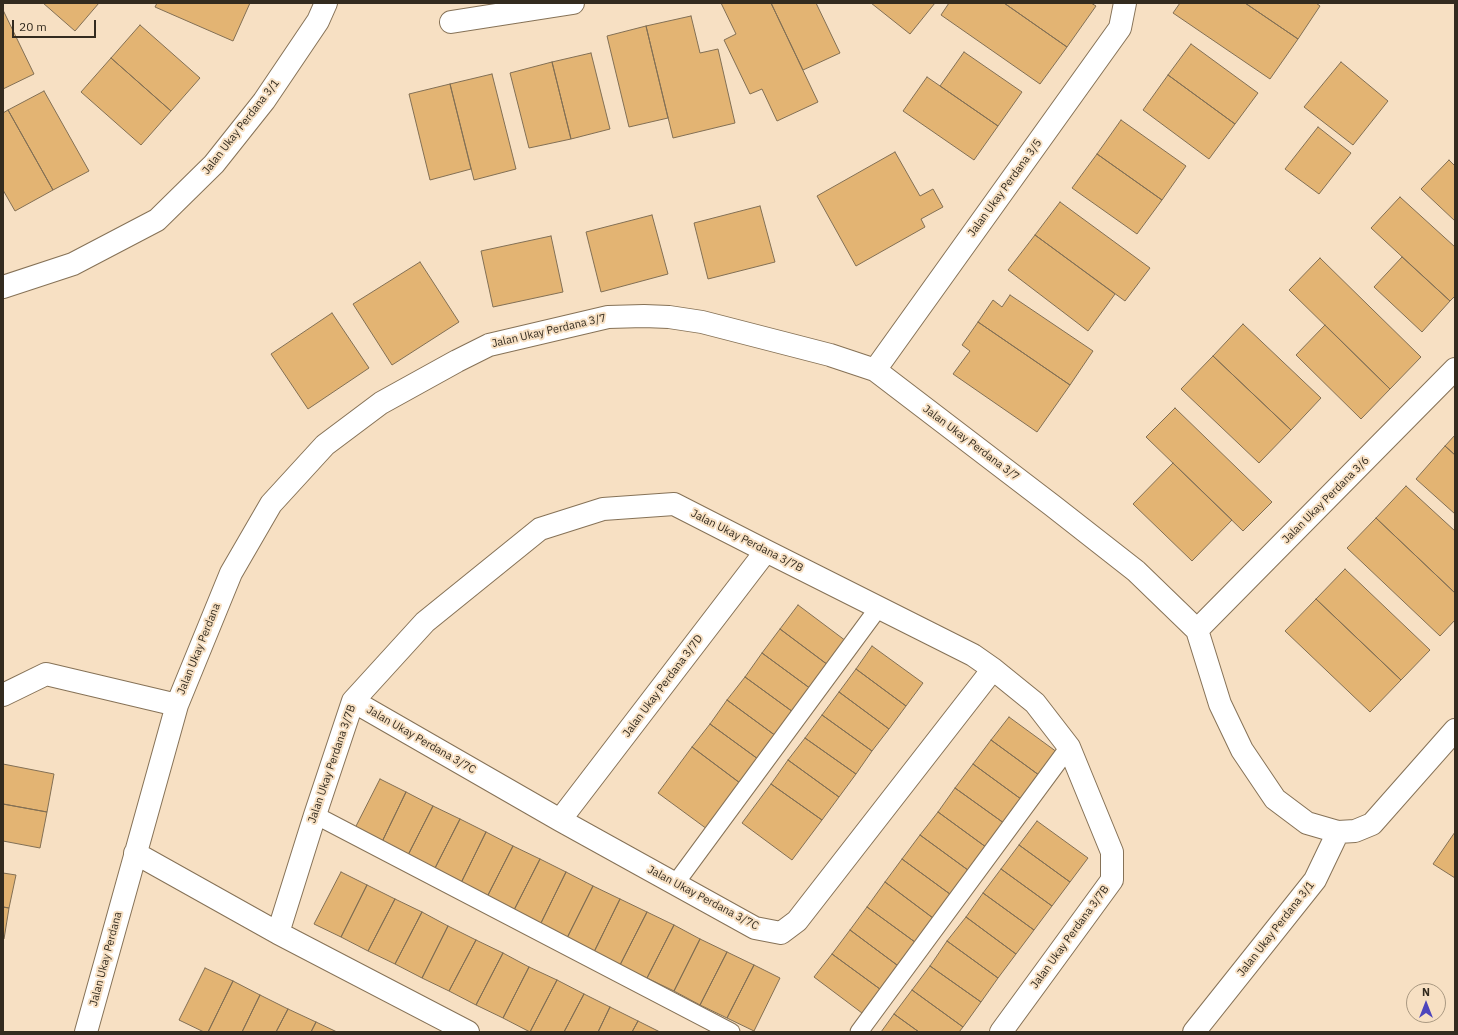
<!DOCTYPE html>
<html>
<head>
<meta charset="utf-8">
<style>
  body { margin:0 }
  #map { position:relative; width:1458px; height:1035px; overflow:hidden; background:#f7e0c3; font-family:"IBM Plex Sans",sans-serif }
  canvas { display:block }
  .frame { position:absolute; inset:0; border:4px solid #332b1f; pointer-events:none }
  .north { position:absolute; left:1406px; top:983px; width:40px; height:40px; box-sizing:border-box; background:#f7e0c3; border:1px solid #a99881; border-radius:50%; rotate:0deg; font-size:11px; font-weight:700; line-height:16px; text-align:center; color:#332b1f }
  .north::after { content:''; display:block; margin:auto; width:14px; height:18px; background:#4d45bc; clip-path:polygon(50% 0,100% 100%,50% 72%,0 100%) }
  .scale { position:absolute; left:12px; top:20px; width:84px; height:18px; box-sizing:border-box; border:2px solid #332b1f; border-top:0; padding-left:5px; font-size:12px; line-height:14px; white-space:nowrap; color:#332b1f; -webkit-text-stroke:3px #f7e0c3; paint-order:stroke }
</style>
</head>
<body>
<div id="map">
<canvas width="1458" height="1035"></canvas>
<div class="frame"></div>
<div class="north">N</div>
<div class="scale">20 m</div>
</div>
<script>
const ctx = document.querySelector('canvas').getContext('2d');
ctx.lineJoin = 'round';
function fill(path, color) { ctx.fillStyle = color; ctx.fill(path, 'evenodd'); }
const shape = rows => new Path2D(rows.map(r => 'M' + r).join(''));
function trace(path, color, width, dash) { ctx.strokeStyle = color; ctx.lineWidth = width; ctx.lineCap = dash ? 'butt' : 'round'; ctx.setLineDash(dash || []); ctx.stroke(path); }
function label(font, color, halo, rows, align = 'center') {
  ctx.font = font + ' "IBM Plex Sans",sans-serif'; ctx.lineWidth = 4; ctx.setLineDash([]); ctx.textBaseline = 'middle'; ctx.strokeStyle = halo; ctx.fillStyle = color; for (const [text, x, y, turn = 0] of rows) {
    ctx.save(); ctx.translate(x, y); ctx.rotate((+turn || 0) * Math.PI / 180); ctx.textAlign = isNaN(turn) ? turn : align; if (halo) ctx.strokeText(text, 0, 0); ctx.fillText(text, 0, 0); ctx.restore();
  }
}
const building = shape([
  [43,3,99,3,75,31,43,3],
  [157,3,250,3,233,41,155,7,157,3],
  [721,3,771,3,818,102,777,121,762,89,750,94,724,40,736,34,721,3],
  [771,3,816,3,840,53,803,70,771,3],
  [871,3,935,3,910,34,871,3],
  [949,3,1004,3,1067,47,1040,84,941,15,949,3],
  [1004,3,1091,3,1096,6,1067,47,1004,3],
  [1180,3,1245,3,1298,39,1270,79,1173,13,1180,3],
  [1245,3,1316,3,1320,6,1298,39,1245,3],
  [3,10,34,74,3,89,3,10],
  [691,16,700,53,718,49,735,123,673,138,646,26,691,16],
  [140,25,200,78,171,111,111,58,140,25],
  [646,26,668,118,629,127,607,36,646,26],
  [1191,44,1258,93,1235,124,1168,75,1191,44],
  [964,52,1022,92,998,126,940,86,964,52],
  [591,53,610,129,571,139,552,62,591,53],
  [111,58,171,111,141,145,81,92,111,58],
  [552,62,571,139,529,148,510,73,552,62],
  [1341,62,1388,101,1353,145,1304,107,1341,62],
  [492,74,516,169,474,180,450,84,492,74],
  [1168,75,1235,124,1209,159,1143,110,1168,75],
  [927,77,998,126,974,160,903,111,927,77],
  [450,84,471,169,430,180,409,94,450,84],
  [44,91,89,171,53,190,8,110,44,91],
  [8,110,53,190,15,211,3,190,3,113,8,110],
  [1121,120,1186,166,1162,200,1097,154,1121,120],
  [1318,127,1351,153,1319,194,1285,169,1318,127],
  [895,152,920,196,933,189,943,207,921,219,925,227,856,266,817,196,895,152],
  [1097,154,1162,200,1137,234,1072,188,1097,154],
  [1449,160,1455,166,1455,221,1421,189,1449,160],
  [1400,197,1455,247,1455,296,1450,301,1371,228,1400,197],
  [1060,202,1150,268,1125,301,1035,235,1060,202],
  [760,206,775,262,708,279,694,223,760,206],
  [652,215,668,274,601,292,586,232,652,215],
  [1035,235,1115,294,1088,331,1008,270,1035,235],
  [551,236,563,292,493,307,481,251,551,236],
  [1402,257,1450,301,1422,332,1374,287,1402,257],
  [1320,258,1421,357,1390,389,1289,290,1320,258],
  [420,262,459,322,392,365,353,304,420,262],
  [1010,295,1093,351,1070,385,978,322,993,300,1002,307,1010,295],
  [332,313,369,368,308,409,271,354,332,313],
  [978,322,1070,385,1037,432,953,374,970,351,962,345,978,322],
  [1243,324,1321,398,1291,430,1213,356,1243,324],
  [1325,325,1390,389,1361,419,1296,355,1325,325],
  [1213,356,1291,430,1259,463,1181,389,1213,356],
  [1175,408,1272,502,1243,531,1146,437,1175,408],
  [1455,435,1455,455,1445,446,1455,435],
  [1445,446,1455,455,1455,514,1416,479,1445,446],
  [1173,463,1232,520,1192,561,1133,504,1173,463],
  [1406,486,1455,531,1455,593,1376,518,1406,486],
  [1376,518,1455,593,1455,620,1440,636,1347,548,1376,518],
  [1345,569,1430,650,1401,680,1316,599,1345,569],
  [1316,599,1401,680,1370,712,1285,631,1316,599],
  [798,605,846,641,828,665,780,629,798,605],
  [780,629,828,665,811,689,762,653,780,629],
  [872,646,923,683,906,706,856,669,872,646],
  [762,653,811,689,793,712,745,677,762,653],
  [856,669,906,706,889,729,839,692,856,669],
  [745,677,793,712,776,736,727,700,745,677],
  [839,692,889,729,872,751,822,715,839,692],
  [727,700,776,736,758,759,710,724,727,700],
  [822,715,872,751,856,774,805,738,822,715],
  [1009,717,1061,755,1043,778,991,740,1009,717],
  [710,724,758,759,740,783,692,747,710,724],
  [805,738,856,774,839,797,788,760,805,738],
  [991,740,1043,778,1025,802,973,764,991,740],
  [692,747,740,783,707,829,658,793,692,747],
  [788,760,839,797,822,820,771,784,788,760],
  [3,764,54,774,47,812,3,804,3,764],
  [973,764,1025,802,1008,826,955,788,973,764],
  [380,779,406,792,380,846,353,832,380,779],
  [771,784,822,820,792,860,742,823,771,784],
  [955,788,1008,826,990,850,938,812,955,788],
  [406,792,433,806,406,859,380,846,406,792],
  [3,804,47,812,40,848,3,841,3,804],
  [433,806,460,819,433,872,406,859,433,806],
  [938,812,990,850,972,873,920,835,938,812],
  [460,819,486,832,460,885,433,872,460,819],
  [1037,821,1088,858,1070,882,1019,845,1037,821],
  [486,832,513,846,486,899,460,885,486,832],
  [1455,832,1455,878,1433,864,1455,832],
  [920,835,972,873,954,897,902,859,920,835],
  [1019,845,1070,882,1052,906,1001,869,1019,845],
  [513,846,540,859,513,912,486,899,513,846],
  [540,859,566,872,540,925,513,912,540,859],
  [902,859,954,897,937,921,885,882,902,859],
  [1001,869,1052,906,1034,930,983,893,1001,869],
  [341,872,367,885,341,937,314,924,341,872],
  [566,872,593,886,567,938,540,925,566,872],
  [3,873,16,875,9,908,3,907,3,873],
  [885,882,937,921,919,945,867,907,885,882],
  [367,885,395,899,368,951,341,937,367,885],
  [593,886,620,899,594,952,567,938,593,886],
  [983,893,1034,930,1016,954,966,917,983,893],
  [395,899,422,912,395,964,368,951,395,899],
  [620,899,647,912,620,965,594,952,620,899],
  [3,907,9,908,4,939,3,939,3,907],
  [867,907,919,945,901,968,850,930,867,907],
  [422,912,448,926,422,978,395,964,422,912],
  [647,912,674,925,647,978,620,965,647,912],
  [966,917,1016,954,998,978,947,941,966,917],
  [674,925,700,939,674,991,647,978,674,925],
  [448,926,476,940,449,991,422,978,448,926],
  [850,930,901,968,884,992,832,954,850,930],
  [700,939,727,952,700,1005,674,991,700,939],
  [476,940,503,953,476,1005,449,991,476,940],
  [947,941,998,978,981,1002,930,966,947,941],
  [727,952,754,965,727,1018,700,1005,727,952],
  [503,953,529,967,503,1018,476,1005,503,953],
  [832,954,884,992,866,1016,814,977,832,954],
  [754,965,780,978,754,1031,727,1018,754,965],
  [930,966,981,1002,963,1027,912,990,930,966],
  [529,967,557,980,530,1032,503,1018,529,967],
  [205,968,233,981,208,1032,204,1032,179,1020,205,968],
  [557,980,584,994,564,1032,530,1032,557,980],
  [233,981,260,995,242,1032,208,1032,233,981],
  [912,990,963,1027,959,1032,919,1032,894,1014,912,990],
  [584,994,610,1007,598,1032,564,1032,584,994],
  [260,995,288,1009,276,1032,242,1032,260,995],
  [610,1007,638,1021,632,1032,598,1032,610,1007],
  [288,1009,316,1022,311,1032,276,1032,288,1009],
  [894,1014,919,1032,881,1032,894,1014],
  [638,1021,660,1032,632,1032,638,1021],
  [316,1022,337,1032,311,1032,316,1022]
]);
const lane = shape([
  [315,815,731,1032],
  [675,884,879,607],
  [859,1032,1069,747]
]);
const street = shape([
  [451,22,573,3],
  [3,287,73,264,157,220,214,164,264,101,318,21,326,3],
  [875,370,1120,28,1125,3],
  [1197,630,1455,369],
  [3,695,46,674,177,705],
  [353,701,560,820,755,928,781,933,797,921,993,669],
  [560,820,766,551],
  [135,853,278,933,468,1032],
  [278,933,315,815,353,701,425,622,540,529,603,509,674,504,766,551,973,655,993,669,1035,703,1069,747,1112,852,1112,880,1001,1032],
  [86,1032,177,705,231,573,271,504,325,445,381,403,457,361,489,345,608,317,644,316,669,317,702,322,830,355,875,370,1053,506,1136,571,1197,630,1220,704,1242,750,1275,799,1307,823,1338,832,1355,831,1372,824,1455,730],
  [1194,1032,1315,880,1338,832]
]);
const streetNames = [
  ["Jalan Ukay Perdana 3/1",241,127,-52],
  ["Jalan Ukay Perdana 3/5",1005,188,-54],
  ["Jalan Ukay Perdana 3/7",549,331,-13],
  ["Jalan Ukay Perdana 3/7",971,443,37],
  ["Jalan Ukay Perdana 3/6",1326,500,-45],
  ["Jalan Ukay Perdana 3/7B",747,541,27],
  ["Jalan Ukay Perdana",199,649,-68],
  ["Jalan Ukay Perdana 3/7D",663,686,-53],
  ["Jalan Ukay Perdana 3/7C",421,740,30],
  ["Jalan Ukay Perdana 3/7B",332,764,-71],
  ["Jalan Ukay Perdana 3/7C",703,898,28],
  ["Jalan Ukay Perdana 3/1",1276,929,-52],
  ["Jalan Ukay Perdana 3/7B",1070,937,-54],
  ["Jalan Ukay Perdana",106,959,-75]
];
fill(building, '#e3b473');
trace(building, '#826f54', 1);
trace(lane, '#867257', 19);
trace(street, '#867257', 24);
trace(lane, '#fff', 17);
trace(street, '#fff', 22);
label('11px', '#332b1f', '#f7e0c3', streetNames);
</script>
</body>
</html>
